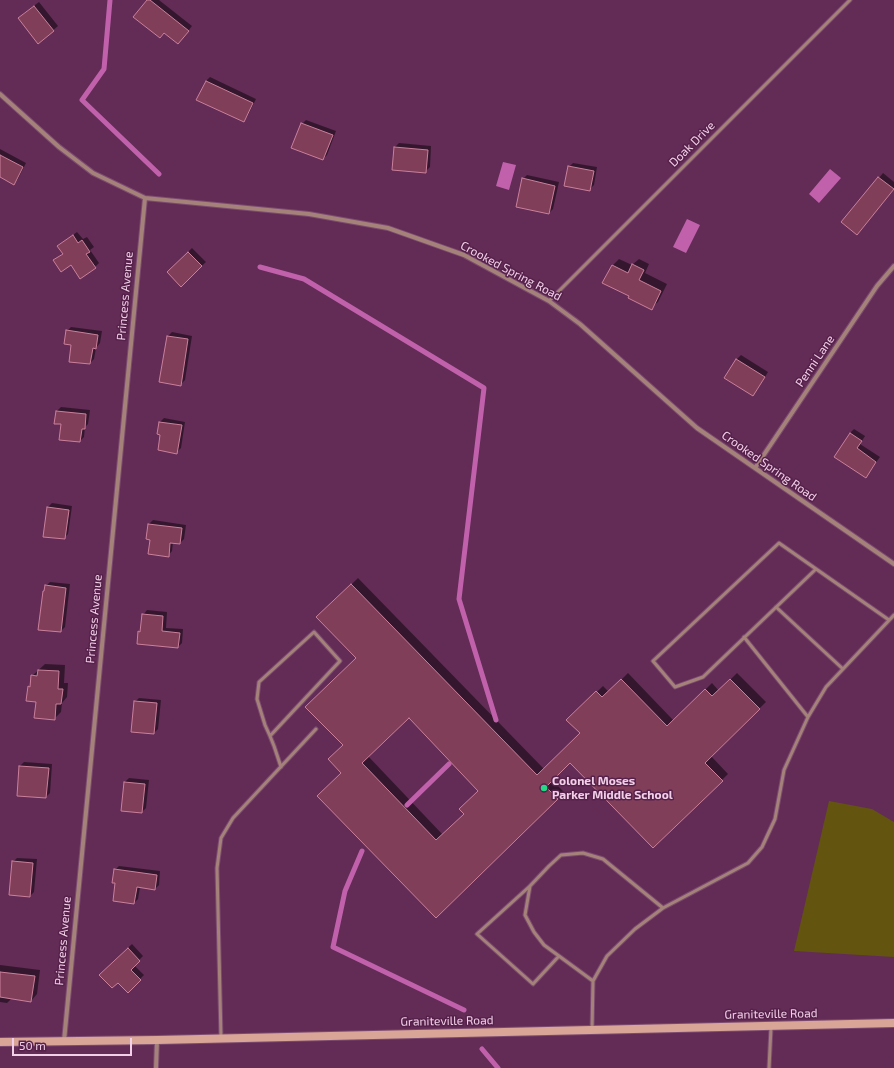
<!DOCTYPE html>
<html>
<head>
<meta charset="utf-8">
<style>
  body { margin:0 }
  #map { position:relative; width:894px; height:1068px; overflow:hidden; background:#622c56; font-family:"Exo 2",sans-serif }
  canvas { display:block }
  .scale { position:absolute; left:12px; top:1038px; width:120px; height:18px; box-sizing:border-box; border:2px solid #f2d0e8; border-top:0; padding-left:5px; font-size:12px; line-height:14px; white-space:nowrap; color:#f2d0e8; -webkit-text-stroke:3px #56214b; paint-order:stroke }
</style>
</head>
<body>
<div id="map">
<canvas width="894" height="1068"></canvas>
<div class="scale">50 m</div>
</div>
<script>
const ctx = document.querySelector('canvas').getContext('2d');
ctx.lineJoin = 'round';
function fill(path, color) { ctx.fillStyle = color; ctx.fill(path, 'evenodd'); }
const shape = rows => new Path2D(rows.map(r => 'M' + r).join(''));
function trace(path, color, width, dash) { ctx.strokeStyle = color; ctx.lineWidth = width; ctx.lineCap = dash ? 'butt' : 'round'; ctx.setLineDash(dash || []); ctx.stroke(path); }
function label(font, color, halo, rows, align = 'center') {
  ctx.font = font + ' "Exo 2",sans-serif'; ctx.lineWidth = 3; ctx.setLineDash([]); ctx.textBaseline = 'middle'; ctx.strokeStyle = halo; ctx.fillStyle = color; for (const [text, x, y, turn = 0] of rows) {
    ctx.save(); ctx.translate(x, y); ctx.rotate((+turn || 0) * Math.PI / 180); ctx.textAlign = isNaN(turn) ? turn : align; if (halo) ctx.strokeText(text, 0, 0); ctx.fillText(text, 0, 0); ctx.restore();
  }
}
const green = shape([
  [829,801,872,809,894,822,894,957,794,951]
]);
const water = shape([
  [503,162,516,165,509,190,496,186],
  [830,169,841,178,819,203,809,194],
  [687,219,700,225,686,253,673,247]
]);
const shadow = shape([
  [148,0,159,0,192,26,182,39],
  [39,2,58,26,38,43,23,14],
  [210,77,256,99,247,117,243,121,198,99,206,81],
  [306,120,336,131,327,155,323,159,302,124],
  [399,143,431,146,430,167,425,172,395,147],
  [0,149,26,163,18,179,14,184,0,176],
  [573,163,597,167,594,185,590,189,569,167],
  [883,173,894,182,894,189,861,229,843,222],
  [527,175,559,182,553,209,549,213,523,179],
  [77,232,83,239,87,237,94,247,90,250,99,263,95,267,55,261,63,253,58,246],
  [192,248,206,262,181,285,168,272],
  [619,259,632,265,639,259,649,264,645,273,667,284,658,302,651,308,630,296,604,282,613,265],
  [71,327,102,331,100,343,96,348,94,359,90,363,73,344,67,331],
  [172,332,192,336,185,380,180,385,167,337],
  [741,355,768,372,757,390,753,394,726,377,737,359],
  [61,407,90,410,88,424,85,427,84,437,80,441,62,424,57,411],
  [164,418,185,422,181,448,177,452,160,422],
  [854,429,865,436,860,444,880,457,866,476,850,433],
  [52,503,72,506,68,534,64,538,48,507],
  [153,520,186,525,184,539,180,543,173,542,172,551,168,556,151,539,149,524],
  [358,578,544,769,581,733,568,720,603,686,609,692,628,673,674,721,712,683,719,691,737,673,766,702,711,756,728,774,653,847,570,762,552,780,564,792,436,916,342,773,344,745,357,658,318,617],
  [409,717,479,791,465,814,443,835,368,756],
  [50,582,70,584,65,627,61,631,46,586],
  [147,610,167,612,166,628,183,629,182,643,178,647,139,632,142,629,143,615],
  [45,664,65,665,64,683,68,683,67,697,62,703,61,712,54,719,37,701,29,687,32,684,32,676],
  [139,698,161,700,158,729,154,733,135,702],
  [24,762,52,764,50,793,46,797,20,766],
  [129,778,149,780,146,808,142,812,122,810,125,782],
  [17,858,37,859,34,892,30,896,13,862],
  [119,866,160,871,159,885,155,889,140,887,138,899,134,903,117,883,115,870],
  [132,944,143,956,134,965,144,975,128,991,118,981,100,975],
  [0,965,40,970,37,994,31,1001,12,998,7,1003,0,1002]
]);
const stream = shape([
  [110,0,104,69,82,100,159,174],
  [260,267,304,279,484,388,459,599,496,720],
  [407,805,449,764],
  [362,851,345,891,333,947,464,1010],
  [482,1049,498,1068]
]);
const building = shape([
  [147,0,150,0,189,31,178,44,164,33,160,38,133,17,147,0],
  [34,6,54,31,38,44,18,18,34,6],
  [206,81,253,103,244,122,196,100,206,81],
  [301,123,333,135,323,160,291,148,301,123],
  [394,147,428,150,426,173,392,170,394,147],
  [0,155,23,167,14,185,0,177,0,155],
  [568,166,594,171,590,191,564,186,568,166],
  [878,177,894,189,857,235,841,222,878,177],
  [522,178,555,186,549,214,516,207,522,178],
  [73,235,78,243,82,240,90,252,86,254,96,268,80,279,71,265,61,272,53,260,63,254,57,246,73,235],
  [188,252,202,266,181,287,167,272,188,252],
  [632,264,644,270,639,280,661,291,652,310,628,298,629,296,602,283,612,265,628,273,632,264],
  [66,330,98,335,96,349,93,348,90,364,69,362,71,345,64,344,66,330],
  [167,336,188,339,181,386,159,382,167,336],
  [736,359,765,377,753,396,724,378,736,359],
  [56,411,86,414,85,429,82,429,80,442,59,440,61,424,54,424,56,411],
  [159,422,182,425,177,454,158,450,160,435,157,434,159,422],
  [850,433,862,441,857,448,876,462,866,478,834,457,850,433],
  [47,507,69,510,65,539,43,537,47,507],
  [148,524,182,528,180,544,170,543,169,557,148,554,150,540,146,539,148,524],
  [351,584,537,775,580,733,566,720,596,691,602,697,621,679,667,726,705,689,712,696,730,679,760,709,705,763,723,781,653,848,570,763,546,787,558,799,436,918,317,796,341,773,328,759,343,745,305,707,356,658,316,617,351,584],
  [409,718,478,791,459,809,464,814,436,840,362,763,409,718],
  [45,585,66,588,61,632,38,630,43,591,44,591,45,585],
  [142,614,163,616,162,631,180,633,178,648,137,644,138,631,140,632,142,614],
  [38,670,59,671,58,689,63,689,61,704,56,704,55,720,34,718,36,702,26,701,28,686,30,687,31,675,37,676,38,670],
  [134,701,157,703,154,734,131,732,134,701],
  [19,766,49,768,46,798,17,796,19,766],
  [124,782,145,784,142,813,121,811,124,782],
  [12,861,33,863,30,897,9,895,12,861],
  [114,869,157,875,155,890,137,887,134,904,113,901,115,883,112,883,114,869],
  [128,948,140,961,131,970,141,980,128,993,118,983,112,988,99,975,128,948],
  [0,972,35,976,31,1002,0,997,0,972]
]);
const lane = shape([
  [549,301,850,0],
  [816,569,703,677,675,687,653,661,779,543,889,620],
  [776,607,843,669],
  [744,637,808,717],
  [270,736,340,661,314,632,259,682,257,699,265,725,270,736,274,746,281,767],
  [530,886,477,934,533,984,559,956],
  [593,981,544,945,534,932,525,915,530,886,549,866,561,855,583,853,603,859,663,908],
  [592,1030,593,981,607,956,635,929,663,908,748,863,762,847,775,819,784,770,808,717,826,687,894,615],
  [221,1038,217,868,221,838,233,818,316,729],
  [769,1068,771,1028]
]);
const street = shape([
  [0,94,59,147,93,173,145,198,309,214,388,228,464,255,549,301,580,324,697,428,894,564],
  [755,468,877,286,894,266],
  [64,1041,145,198],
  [156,1068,157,1040]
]);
const secondary = shape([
  [0,1042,157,1040,894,1023]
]);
const markers = [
  [544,788,4,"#25d886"]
];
const streetNames = [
  ["Doak Drive",692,144,-45],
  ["Crooked Spring Road",511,271,28],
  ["Princess Avenue",125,296,-85],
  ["Penni Lane",815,361,-56],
  ["Crooked Spring Road",769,466,35],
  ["Princess Avenue",94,619,-85],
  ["Princess Avenue",63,941,-85],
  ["Graniteville Road",771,1014,-1],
  ["Graniteville Road",447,1021,-1]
];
const poiNames = [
  ["Colonel Moses",552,781],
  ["Parker Middle School",552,795]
];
fill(green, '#635410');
fill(water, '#c161ac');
fill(shadow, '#0007');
trace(stream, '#c161ac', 5);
fill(building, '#813e59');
trace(building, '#ca809b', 1);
trace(lane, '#7c4a70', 5);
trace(street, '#7c4a70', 6);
trace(secondary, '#7c4a70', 10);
trace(lane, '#a48279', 3);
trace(street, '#a48279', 4);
trace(secondary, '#d9a596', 8);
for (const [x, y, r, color] of markers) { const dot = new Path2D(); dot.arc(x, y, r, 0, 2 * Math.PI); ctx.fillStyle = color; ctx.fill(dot); trace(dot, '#56214b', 1.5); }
label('12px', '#f2d0e8', '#56214b', streetNames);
label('bold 12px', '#f2d0e8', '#56214b', poiNames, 'left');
</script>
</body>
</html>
